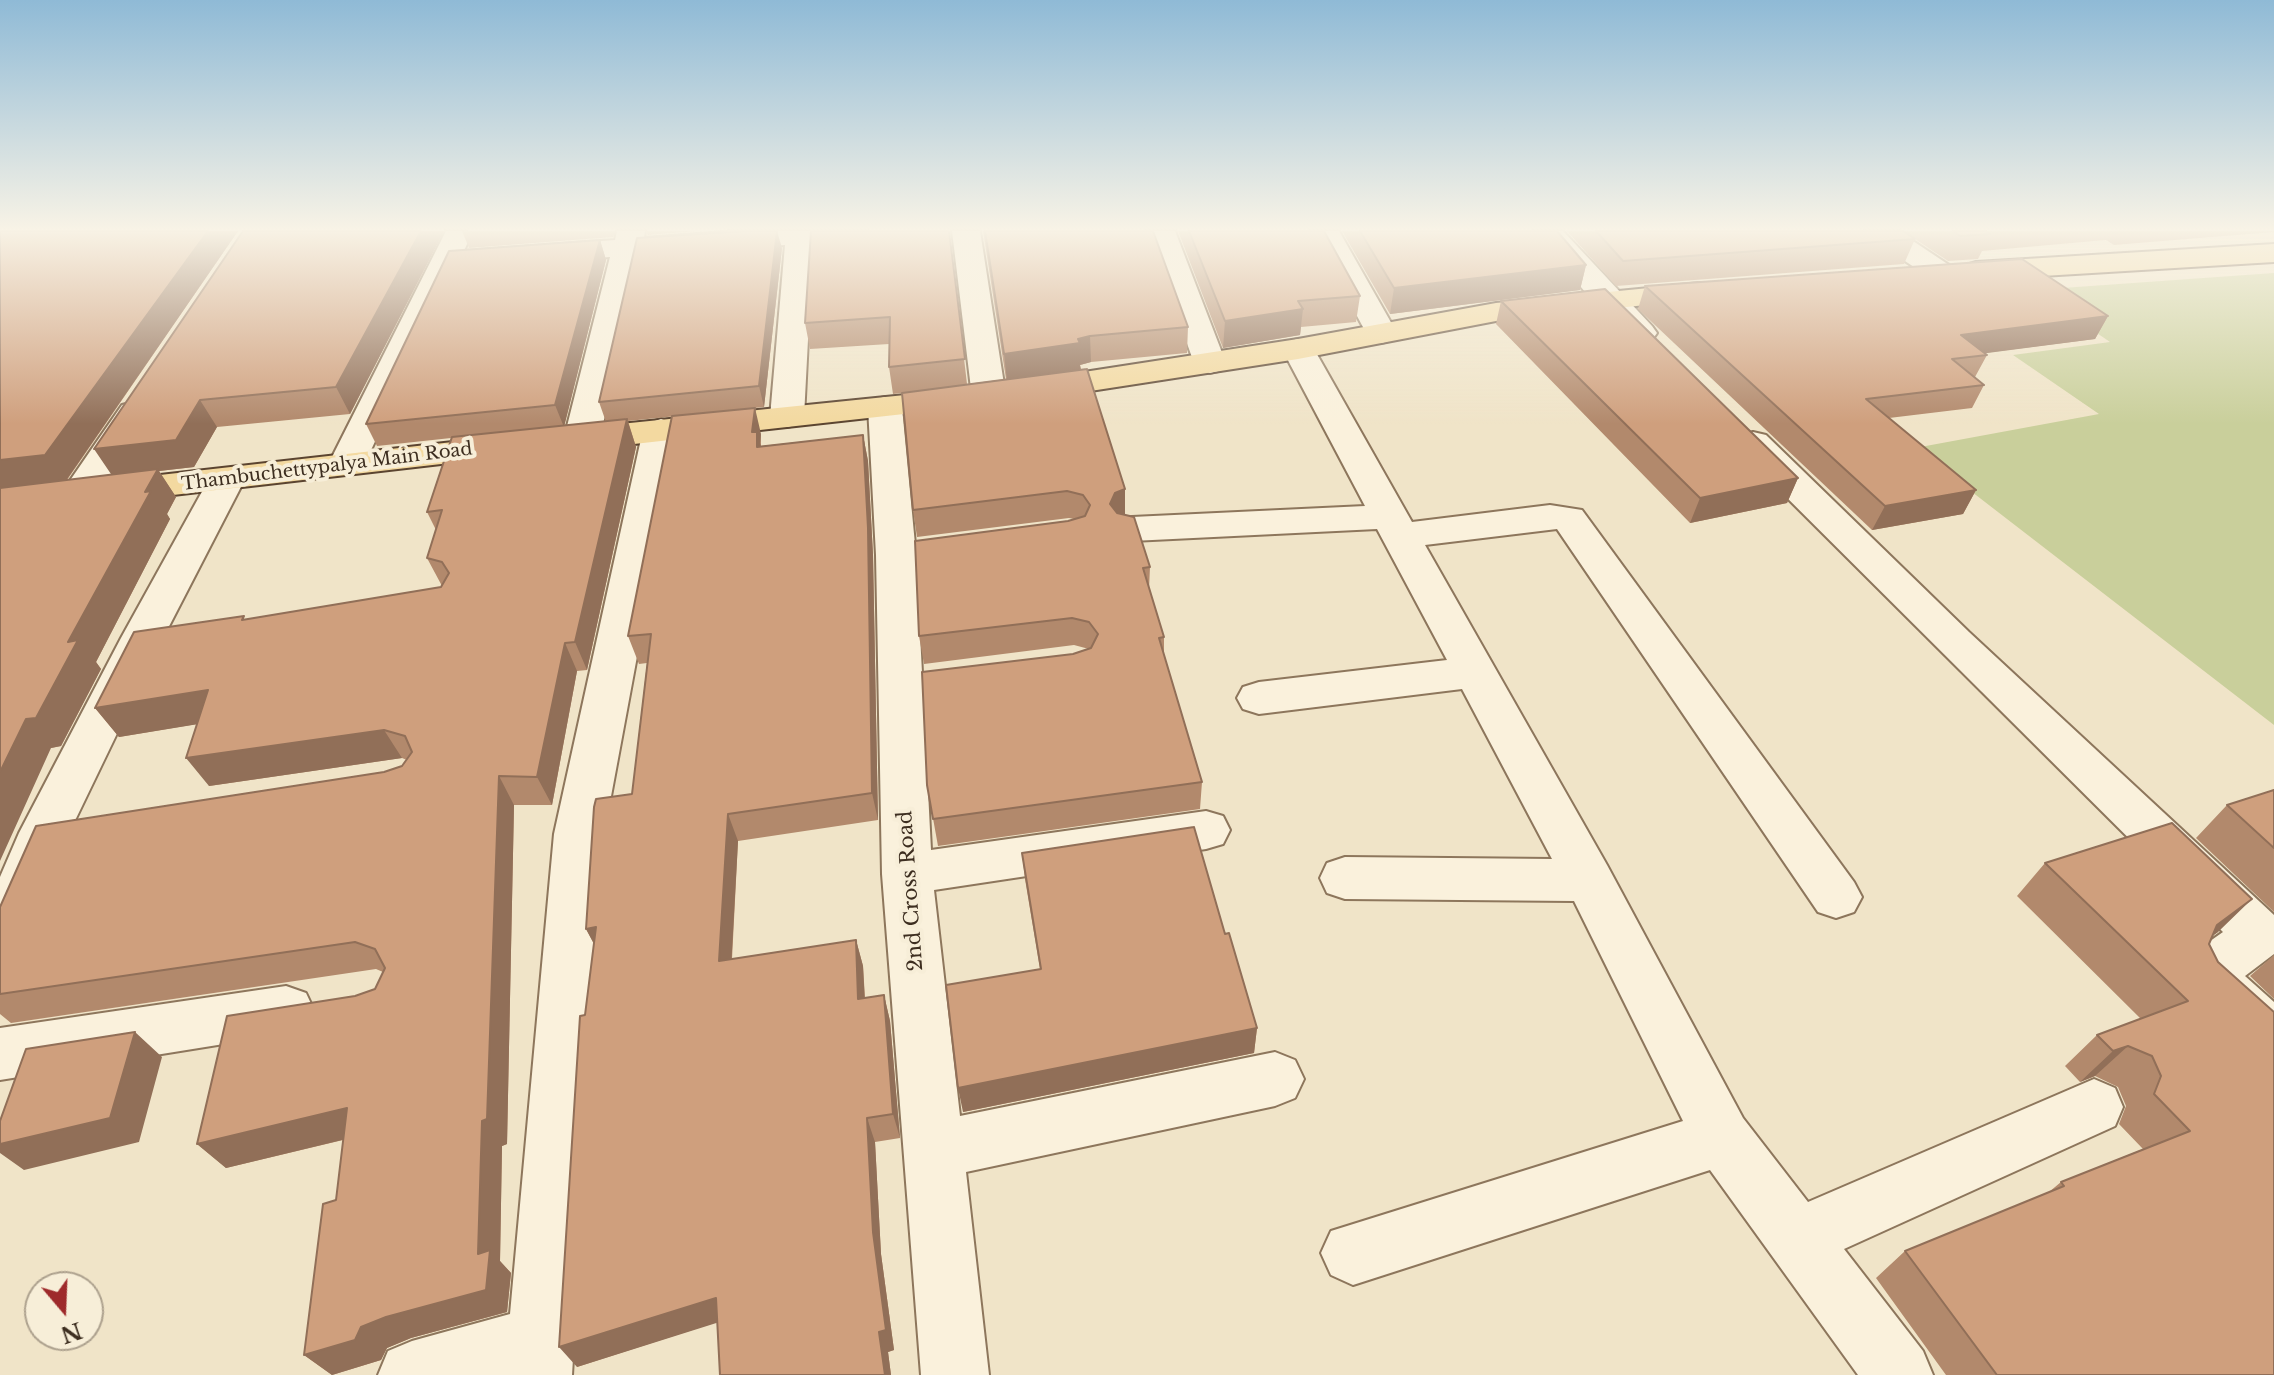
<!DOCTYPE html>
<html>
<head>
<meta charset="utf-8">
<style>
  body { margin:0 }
  #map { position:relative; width:2274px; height:1375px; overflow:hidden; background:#f0e4c8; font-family:"Libre Baskerville",serif }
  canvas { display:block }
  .north { position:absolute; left:24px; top:1271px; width:80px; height:80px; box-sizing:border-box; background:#f7eed8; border:2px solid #ada18e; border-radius:50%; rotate:161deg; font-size:22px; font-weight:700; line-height:32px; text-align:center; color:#3d2e20 }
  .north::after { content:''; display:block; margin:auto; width:28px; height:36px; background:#9e2a2b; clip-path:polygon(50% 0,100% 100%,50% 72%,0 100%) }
</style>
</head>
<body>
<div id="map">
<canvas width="2274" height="1375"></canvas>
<div class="north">N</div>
</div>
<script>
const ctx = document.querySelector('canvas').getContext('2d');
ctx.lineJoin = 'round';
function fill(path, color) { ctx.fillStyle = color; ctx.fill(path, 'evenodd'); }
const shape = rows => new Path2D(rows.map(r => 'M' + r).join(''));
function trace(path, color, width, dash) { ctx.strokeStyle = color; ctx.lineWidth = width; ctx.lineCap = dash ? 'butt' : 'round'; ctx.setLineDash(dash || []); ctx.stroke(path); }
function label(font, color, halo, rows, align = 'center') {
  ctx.font = font + ' "Libre Baskerville",serif'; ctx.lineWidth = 8; ctx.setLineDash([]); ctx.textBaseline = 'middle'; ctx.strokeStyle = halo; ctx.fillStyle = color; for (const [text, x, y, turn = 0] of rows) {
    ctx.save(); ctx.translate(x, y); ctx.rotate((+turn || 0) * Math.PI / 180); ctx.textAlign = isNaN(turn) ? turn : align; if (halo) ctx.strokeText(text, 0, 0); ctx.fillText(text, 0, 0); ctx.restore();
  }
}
const green = shape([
  [2274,273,2274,725,1915,448,2099,414,2013,355,2110,342,2034,290]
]);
const minor = shape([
  [446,231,466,231,470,237,464,251,615,240,617,231,645,231,644,238,737,231,867,231,863,237,853,239,813,242,804,417,799,424,787,427,775,424,770,417,785,245,640,255,600,438,594,445,582,449,570,445,564,438,610,257,455,269,365,463,360,471,347,474,334,471,329,463,446,231],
  [952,231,980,231,1006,397,1001,404,989,407,977,404,972,397,952,231],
  [1147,231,1175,231,1226,363,1222,370,1210,373,1198,370,1194,363,1147,231],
  [1311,231,1339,231,1397,333,1392,340,1381,343,1370,340,1311,231],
  [1534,231,1563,231,1652,326,1657,333,1652,340,1641,343,1630,340,1596,305,1534,231],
  [1865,231,1898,231,1952,267,1957,273,1952,279,1942,282,1932,279,1869,237,1865,231],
  [1298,339,1309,342,1314,349,1412,522,1550,505,1582,510,1854,882,1862,897,1854,912,1836,918,1818,912,1557,529,1425,545,1607,865,1743,1118,1808,1202,2094,1079,2115,1088,2123,1107,2115,1126,1844,1249,1923,1351,1933,1375,1858,1375,1710,1170,1353,1285,1331,1275,1321,1253,1331,1231,1683,1121,1574,901,1345,899,1327,893,1320,878,1327,863,1345,857,1552,859,1462,689,1259,714,1243,709,1237,698,1243,687,1259,682,1447,660,1377,529,1132,541,1118,537,1113,529,1118,521,1132,517,1365,506,1282,349,1287,342,1298,339],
  [885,397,897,400,902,407,916,555,931,850,1206,811,1223,816,1230,830,1223,844,1206,849,934,890,960,1116,1275,1052,1295,1060,1304,1079,1295,1098,1275,1106,966,1172,989,1375,921,1375,882,874,876,555,868,407,873,400,885,397],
  [134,402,146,405,151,412,98,495,92,503,79,506,66,503,60,495,122,405,134,402],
  [661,419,673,423,679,430,604,834,572,1375,378,1375,388,1351,412,1341,510,1314,554,834,643,430,649,423,661,419],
  [1753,432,1766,435,1969,632,2274,915,2274,954,2245,976,2274,1002,2274,1062,2254,1055,2186,992,2178,975,2186,958,2223,932,1740,451,1735,443,1740,435,1753,432],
  [227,468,240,471,245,479,163,638,69,833,19,953,0,959,0,877,19,833,121,638,209,479,214,471,227,468],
  [286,986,306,993,314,1010,306,1027,286,1034,0,1080,0,1028,286,986]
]);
const major = shape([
  [2274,244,2274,262,1976,280,1966,277,1961,271,1966,265,1976,262,2274,244],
  [1700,283,1711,286,1715,292,1711,298,1496,321,1298,359,1032,400,1020,397,1015,390,1020,383,1032,380,1298,339,1496,303,1700,283],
  [964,389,976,392,981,399,976,406,571,451,558,448,553,440,558,432,571,429,964,389],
  [506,436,519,439,524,447,519,455,0,515,0,493,506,436]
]);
const wall = shape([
  [0,231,238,231,67,480,112,475,243,231,444,231,350,414,217,427,194,467,159,471,176,497,167,514,170,519,96,662,101,669,61,746,51,748],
  [462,231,616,231,613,237,469,248],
  [646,231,697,231,648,235],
  [949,231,967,384,1006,379,983,231,1153,231,1188,327,1187,353,1091,362,1080,365,1081,370,1125,489,1125,515,1150,567,1149,589,1164,637,1164,656,1202,782,1200,809,938,846,927,785,1073,654,1089,649,1074,645,924,664,919,636,1068,521,1074,519,1069,518,917,537,913,510,902,393,893,394,889,367,889,344,810,349,805,323],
  [1178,231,1324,231,1360,296,1356,322,1301,327,1300,335,1223,348],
  [1342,231,1557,231,1586,265,1580,290,1390,314],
  [1567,231,2274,231,2274,232,2114,245,2106,240,1982,251,1978,259,1948,261,1915,239,1904,264,1616,286],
  [600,240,606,260,564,426,606,422,599,402,782,248,764,407,628,421,636,447,587,670,577,671,552,805,514,805,507,1144,502,1146,500,1261,511,1273,507,1312,411,1338,387,1348,381,1360,332,1375,304,1355,336,1200,343,1140,226,1168,197,1144,355,996,375,989,383,972,376,969,11,1023,0,1014,0,907,384,772,402,766,407,760,402,758,209,786,197,724,119,737,95,708,246,620,441,587,442,586,427,558,436,530,427,512,451,438,377,446,366,424],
  [1645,286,2108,316,2095,339,1984,353,1987,355,1975,377,1984,385,1972,408,1889,418,1976,490,1963,514,1872,530,1638,309],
  [1501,301,1798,478,1787,503,1690,523,1496,324],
  [761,434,761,446,863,435,868,461,873,555,878,820,738,841,732,959,856,940,863,966,865,998,884,995,890,1021,900,1138,875,1142,881,1254,894,1350,888,1352,891,1375,720,1375,717,1322,577,1367,585,1015,594,944,586,929,632,794,647,663,639,664,628,636],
  [2274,790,2274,912,2196,838,2227,805],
  [1022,853,1225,934,1257,1028,1254,1053,963,1112,1040,969,1025,879],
  [2045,863,2218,932,2212,936,2209,944,2218,962,2274,1375,1946,1375,1876,1278,1905,1251,2049,1192,2061,1182,2143,1149,2119,1124,2126,1106,2118,1087,2095,1076,2080,1082,2065,1066,2097,1035,2141,1019,2017,896],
  [2274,955,2274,999,2250,976]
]);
const shadedWall = shape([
  [208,231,238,231,65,482,0,490,0,460],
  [421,231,444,231,350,414,336,387],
  [777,231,782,248,764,407,759,386],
  [600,240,606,260,564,427,555,405],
  [1586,265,1580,290,1390,314,1394,288],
  [1303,309,1300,335,1223,348,1225,321],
  [2108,316,2095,339,1949,358,1961,335],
  [1090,336,1091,362,1080,365,1081,370,1007,381,1004,354],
  [200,400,217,427,194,467,159,471,176,497,167,514,170,519,96,662,101,669,61,746,51,748,0,861,0,772,26,719,68,642,113,477,94,449],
  [755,408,761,434,760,443,764,458,763,473,752,432],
  [627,419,636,447,587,670,575,642],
  [863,435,868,461,873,555,878,820,872,793],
  [1798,478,1787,503,1690,523,1700,498],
  [1125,489,1125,516,1110,531,1110,504,1115,493],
  [1976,490,1963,514,1872,530,1885,506],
  [565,643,577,671,552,805,537,777],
  [208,690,229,719,119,737,95,708],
  [384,730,402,758,209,786,186,758],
  [499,776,514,805,507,1144,502,1146,500,1261,511,1273,507,1312,411,1338,387,1348,381,1360,332,1375,304,1355,361,1327,478,1254,482,1121],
  [728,814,738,841,730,987,719,961],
  [2252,899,2218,932,2183,957,2217,925],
  [596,927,600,955,586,929],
  [856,940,863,966,866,1025,858,999],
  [884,995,890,1021,900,1138,893,1114],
  [1257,1028,1254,1053,963,1112,958,1088],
  [135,1032,162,1057,139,1142,24,1170,0,1153,0,1144],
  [2128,1046,2095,1076,2080,1082,2113,1051],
  [347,1108,371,1133,226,1168,197,1144],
  [867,1118,875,1142,881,1254,894,1350,888,1352,891,1375,885,1375,879,1332],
  [716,1298,729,1319,577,1367,559,1347]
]);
const building = shape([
  [0,231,208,231,45,455,0,460,0,231],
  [243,231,421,231,336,387,200,400,176,440,94,449,243,231],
  [746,231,777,231,759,386,599,402,637,238,746,231],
  [811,231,949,231,965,359,889,367,890,317,805,323,811,231],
  [985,231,1153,231,1188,327,1090,336,1078,339,1080,343,1004,354,985,231],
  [1189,231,1324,231,1360,296,1298,301,1303,309,1225,321,1189,231],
  [1360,231,1557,231,1586,265,1394,288,1360,231],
  [1596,231,1903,231,1915,239,1623,261,1596,231],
  [1953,231,1986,231,1990,234,1960,236,1953,231],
  [600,240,555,405,366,424,449,251,600,240],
  [2022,259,2108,316,1961,335,1987,355,1952,359,1984,385,1866,399,1976,490,1885,506,1645,286,2022,259],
  [1605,289,1798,478,1700,498,1501,301,1605,289],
  [1087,369,1125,489,1115,493,1110,504,1117,513,1134,517,1150,567,1143,568,1164,637,1159,638,1202,782,933,819,927,785,922,672,1073,654,1091,648,1098,634,1089,622,1072,618,919,636,915,541,1068,521,1085,516,1090,505,1083,495,1067,491,913,510,902,393,1087,369],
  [755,408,752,432,757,432,757,447,863,435,868,528,872,793,728,814,719,961,856,940,858,999,884,995,893,1114,867,1118,873,1232,886,1330,879,1332,885,1375,720,1375,716,1298,559,1347,580,1016,585,1015,596,927,586,929,594,807,596,799,632,794,651,634,628,636,672,416,755,408],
  [627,419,575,642,565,643,537,777,499,776,487,1119,482,1121,478,1254,490,1250,486,1290,386,1317,361,1327,355,1340,304,1355,323,1204,336,1200,347,1108,197,1144,227,1016,355,996,375,989,385,968,375,949,355,942,0,994,0,907,36,826,384,772,402,766,412,752,405,736,384,730,186,758,208,690,95,708,134,632,244,616,242,620,441,587,449,573,442,562,427,558,442,510,427,512,452,437,627,419],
  [158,469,145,492,151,491,68,642,78,640,36,718,26,719,0,772,0,488,158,469],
  [2274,790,2274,848,2227,805,2274,790],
  [2172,823,2252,899,2217,925,2209,944,2218,962,2274,1012,2274,1375,1997,1375,1905,1251,2064,1186,2061,1182,2190,1131,2154,1094,2161,1076,2152,1056,2128,1046,2113,1051,2097,1035,2188,1001,2045,863,2172,823],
  [1194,827,1225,934,1229,933,1257,1028,958,1088,946,985,1041,969,1022,853,1194,827],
  [135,1032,110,1118,0,1144,0,1121,26,1049,135,1032]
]);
const farStreetnames = [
  ["Thambuchettypalya Main Road",327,467,-7]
];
const streetNames = [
  ["2nd Cross Road",911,891,-94]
];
fill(green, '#c9cf9b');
trace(minor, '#8d765c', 4);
trace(major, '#5b4430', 4);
fill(minor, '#faf1dc');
fill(major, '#f3d9a0');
fill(wall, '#b2896c');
fill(shadedWall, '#916f58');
fill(building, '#cf9f7d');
trace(building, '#916f58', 2);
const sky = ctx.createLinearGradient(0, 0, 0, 424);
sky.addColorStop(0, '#8fbad6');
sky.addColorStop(0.54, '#f8f3e6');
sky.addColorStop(1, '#f8f3e600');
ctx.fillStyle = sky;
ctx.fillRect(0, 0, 2274, 424);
label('18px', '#3d2e20', '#f7eed8', farStreetnames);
label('20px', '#3d2e20', '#f7eed8', streetNames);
</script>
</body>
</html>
